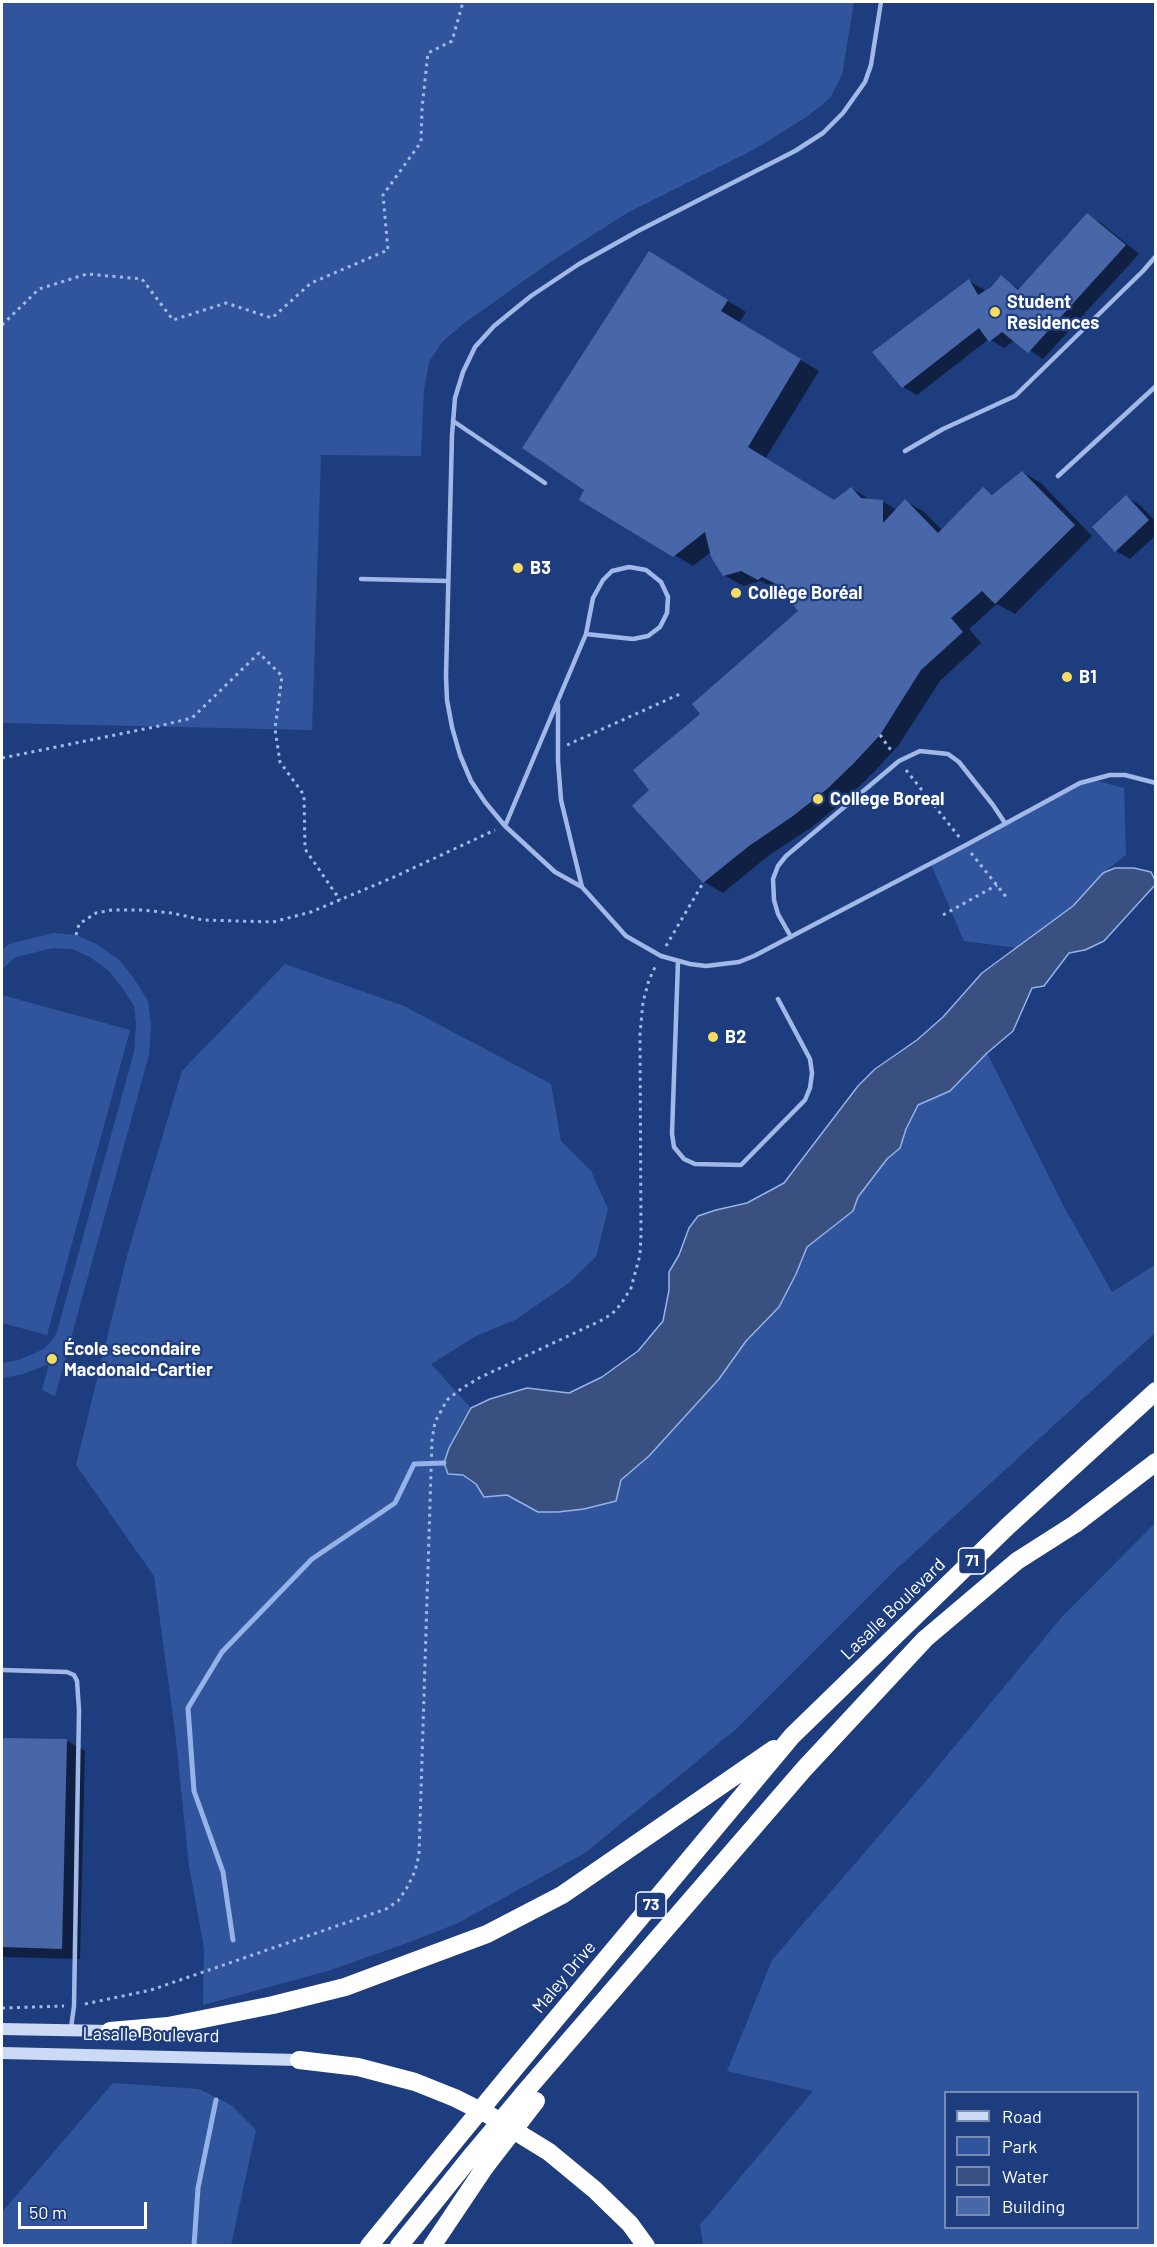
<!DOCTYPE html>
<html>
<head>
<meta charset="utf-8">
<style>
  body { margin:0 }
  #map { position:relative; width:1157px; height:2247px; overflow:hidden; background:#1e3d7f; font-family:Barlow,sans-serif }
  canvas { display:block }
  .frame { position:absolute; inset:0; border:3px solid #fff; pointer-events:none }
  .legend { position:absolute; left:944px; top:2091px; width:195px; height:138px; box-sizing:border-box; background:#1e3d7f; border:2px solid #788bb2; margin:0; padding:8px 10px; list-style:none; font-size:18px; color:#fff }
  .legend li { display:flex; align-items:center; gap:12px; height:30px }
  .legend b { width:30px; border:2px solid #788bb2 }
  .scale { position:absolute; left:18px; top:2202px; width:129px; height:27px; box-sizing:border-box; border:3px solid #fff; border-top:0; padding-left:8px; font-size:18px; line-height:21px; white-space:nowrap; color:#fff; -webkit-text-stroke:4px #1e3d7f; paint-order:stroke }
</style>
</head>
<body>
<div id="map">
<canvas width="1157" height="2247"></canvas>
<div class="frame"></div>
<ul class="legend">
<li><b style="height:8px;background:#cddaf6"></b>Road</li>
<li><b style="height:16px;background:#31559d"></b>Park</li>
<li><b style="height:16px;background:#395081"></b>Water</li>
<li><b style="height:16px;background:#4767a8"></b>Building</li>
</ul>
<div class="scale">50 m</div>
</div>
<script>
const ctx = document.querySelector('canvas').getContext('2d');
ctx.lineJoin = 'round';
function fill(path, color) { ctx.fillStyle = color; ctx.fill(path, 'evenodd'); }
const shape = rows => new Path2D(rows.map(r => 'M' + r).join(''));
function trace(path, color, width, dash) { ctx.strokeStyle = color; ctx.lineWidth = width; ctx.lineCap = dash ? 'butt' : 'round'; ctx.setLineDash(dash || []); ctx.stroke(path); }
function label(font, color, halo, rows, align = 'center') {
  ctx.font = font + ' Barlow,sans-serif'; ctx.lineWidth = 4.5; ctx.setLineDash([]); ctx.textBaseline = 'middle'; ctx.strokeStyle = halo; ctx.fillStyle = color; for (const [text, x, y, turn = 0] of rows) {
    ctx.save(); ctx.translate(x, y); ctx.rotate((+turn || 0) * Math.PI / 180); ctx.textAlign = isNaN(turn) ? turn : align; if (halo) ctx.strokeText(text, 0, 0); ctx.fillText(text, 0, 0); ctx.restore();
  }
}
const green = shape([
  [2,2,854,2,842,75,830,98,808,116,755,149,627,213,549,263,463,324,442,342,429,362,424,389,421,456,321,455,312,730,2,723],
  [1086,780,1101,782,1124,788,1126,855,1103,873,1073,906,1018,948,964,941,931,864],
  [53,933,76,935,97,944,119,960,133,977,148,1001,151,1024,149,1055,55,1396,42,1390,49,1364,23,1374,2,1378,2,1363,19,1360,44,1349,56,1335,134,1052,136,1024,134,1006,121,986,109,971,90,957,72,949,53,948,16,957,2,969,2,950,9,944],
  [285,964,404,1006,551,1084,561,1141,591,1171,608,1209,596,1257,566,1285,515,1320,476,1336,431,1364,471,1408,449,1448,444,1462,448,1474,463,1475,476,1484,484,1497,507,1495,538,1512,558,1512,584,1509,649,1456,719,1379,746,1341,779,1307,796,1274,807,1247,853,1211,858,1197,887,1159,900,1148,906,1129,918,1105,950,1091,987,1053,1063,1205,1112,1292,1155,1265,1155,1333,892,1573,735,1730,585,1853,458,1923,410,1942,331,1970,203,2005,204,1948,189,1866,175,1731,154,1576,76,1465,128,1252,182,1071],
  [2,995,130,1030,47,1335,2,1323],
  [1155,1523,1155,2245,703,2245,700,2225,813,2091,727,2071,772,1960,926,1781,1061,1618],
  [946,2092,1138,2092,1138,2228,946,2228],
  [113,2083,199,2089,231,2105,256,2130,231,2245,2,2245,2,2212]
]);
const water = shape([
  [1115,868,1134,868,1151,872,1155,880,1155,885,1104,941,1085,950,1069,953,1044,986,1032,988,1013,1031,987,1053,950,1091,918,1105,906,1129,900,1148,887,1159,858,1197,853,1211,807,1247,796,1274,779,1307,746,1341,719,1379,649,1456,621,1480,616,1501,584,1509,558,1512,538,1512,507,1495,484,1497,476,1484,463,1475,448,1474,444,1463,449,1448,471,1408,490,1399,527,1388,569,1393,602,1377,638,1351,663,1321,669,1290,669,1272,679,1255,689,1228,698,1216,716,1210,747,1203,784,1183,858,1086,875,1069,917,1040,943,1017,982,973,1073,906,1103,873,1115,868]
]);
const shadow = shape([
  [1087,215,1101,223,1139,254,1043,359,1015,340,1004,348,989,339,917,395,903,387,969,281,983,289,985,292,1001,277,1020,290],
  [668,264,746,312,739,323,819,371,765,459,834,502,851,488,869,499,882,501,897,510,905,501,924,512,943,531,983,489,994,495,1022,472,1041,483,1092,536,1015,614,997,604,969,629,981,643,940,681,898,746,873,773,845,800,812,827,768,856,723,893,704,882,634,806,651,790,703,714,801,611,781,587,777,590,761,581,743,586,724,575,711,552,693,566,581,500],
  [1126,497,1140,505,1156,522,1156,535,1130,559,1116,551],
  [2,1739,66,1740,85,1751,80,1959,2,1957]
]);
const stream = shape([
  [233,1940,223,1872,194,1791,188,1708,222,1652,312,1559,395,1503,414,1464,444,1463],
  [194,2246,198,2188,216,2100]
]);
const building = shape([
  [1087,213,1126,245,1028,353,1002,332,989,342,979,328,902,388,872,352,969,279,978,295,991,287,1001,275,1018,290],
  [649,251,728,300,721,311,801,359,748,447,834,500,851,487,861,498,883,500,883,523,905,499,938,533,983,487,992,495,1022,471,1075,525,995,604,982,591,951,618,963,632,921,670,880,735,854,763,827,789,793,816,749,846,703,883,632,806,649,790,633,770,700,714,692,704,798,611,776,584,762,577,758,580,741,571,723,576,711,557,705,532,673,557,579,500,584,490,522,448],
  [1126,495,1149,520,1115,552,1092,527],
  [2,1738,67,1739,62,1949,2,1947]
]);
const path = shape([
  [2,325,39,289,87,274,142,279,173,320,226,303,272,318,311,283,388,250,383,195,421,142,422,108,428,53,452,41,463,2],
  [880,735,893,753],
  [567,745,680,694],
  [2,758,159,726,192,718,259,653,282,676,275,729,280,762,304,795,305,849,340,900],
  [906,770,960,838],
  [971,853,1007,898],
  [943,915,997,885],
  [76,935,79,924,96,913,112,910,141,910,172,913,203,920,273,922,311,912,394,877,495,830],
  [666,946,703,883],
  [85,2004,151,1990,386,1909,398,1901,408,1886,415,1871,419,1855,432,1440,435,1422,447,1400,461,1389,479,1378,600,1321,612,1314,621,1304,631,1288,640,1255,641,1235,640,1034,643,1002,649,980,656,965],
  [2,2008,64,2006]
]);
const lane = shape([
  [881,2,871,65,865,82,843,113,823,133,795,151,638,231,579,264,531,296,494,326,475,347,463,372,455,398,452,435,446,676,447,700,452,727,460,755,471,781,485,802,505,826,555,872,582,887,626,936,661,956,690,964,706,966,739,962,754,956,966,845,1080,783,1110,775,1125,775,1156,783],
  [453,421,545,483],
  [905,451,943,429,1015,396,1143,271,1156,256],
  [1058,476,1156,386],
  [361,579,448,581],
  [558,704,558,761,561,800,582,887],
  [505,826,586,634,593,598,603,580,612,571,629,567,646,570,661,582,668,597,667,613,660,627,648,636,633,639,586,634],
  [791,937,778,914,774,900,773,879,778,866,786,856,899,761,920,751,948,754,959,762,993,805,1005,823],
  [678,961,672,1134,674,1147,684,1159,695,1164,741,1165,805,1100,810,1088,812,1073,810,1059,778,999],
  [2,1670,67,1672,74,1675,77,1681,79,1710,74,2006,71,2028]
]);
const secondary = shape([
  [2,2029,110,2031],
  [2,2053,299,2060]
]);
const highway = shape([
  [110,2031,168,2026,273,2005,345,1987,487,1934,562,1895,774,1749],
  [299,2060,358,2067,415,2082,455,2098,489,2115,549,2152,595,2190,630,2224,646,2246],
  [510,2074,792,1736,1008,1526,1156,1391],
  [524,2093,804,1769,925,1639,1017,1561,1075,1524,1156,1462],
  [369,2246,454,2142],
  [399,2246,473,2154],
  [432,2246,485,2167]
]);
const highwayBridge = shape([
  [454,2142,510,2074],
  [473,2154,524,2093],
  [485,2167,536,2101]
]);
const markers = [
  [995,312,6,"#f6dd62"],
  [518,568,6,"#f6dd62"],
  [736,593,6,"#f6dd62"],
  [1067,677,6,"#f6dd62"],
  [818,799,6,"#f6dd62"],
  [713,1037,6,"#f6dd62"],
  [52,1359,6,"#f6dd62"]
];
const shields = [
  [972,1561,27],
  [651,1905,30]
];
const shieldNames = [
  ["71",972,1561],
  ["73",651,1905]
];
const poiNames = [
  ["Student",1007,302],
  ["Residences",1007,323],
  ["B3",530,568],
  ["Collège Boréal",748,593],
  ["B1",1079,677],
  ["College Boreal",830,799],
  ["B2",725,1037],
  ["École secondaire",64,1349],
  ["Macdonald-Cartier",64,1370]
];
const streetNames = [
  ["Lasalle Boulevard",893,1609,-44],
  ["Maley Drive",564,1977,-50],
  ["Lasalle Boulevard",151,2035,1]
];
fill(green, '#31559d');
fill(water, '#395081');
trace(water, '#96b3e9', 1.5);
fill(shadow, '#0007');
trace(stream, '#96b3e9', 5);
fill(building, '#4767a8');
trace(path, '#a2b9e8', 3, [3, 4.5]);
trace(lane, '#a2b9e8', 4.5);
trace(secondary, '#cddaf6', 12);
trace(highway, '#fff', 18);
trace(highwayBridge, '#fff', 18);
for (const [x, y, r, color] of markers) { const dot = new Path2D(); dot.arc(x, y, r, 0, 2 * Math.PI); ctx.fillStyle = color; ctx.fill(dot); trace(dot, '#1e3d7f', 2); }
for (const [x, y, w] of shields) { const box = new Path2D(); box.roundRect(x - w / 2, y - 13, w, 26, 4.5); ctx.fillStyle = '#1e3d7f'; ctx.fill(box); trace(box, '#fff', 1.5); }
label('bold 16px', '#fff', null, shieldNames);
label('bold 18px', '#fff', '#1e3d7f', poiNames, 'left');
label('18px', '#fff', '#1e3d7f', streetNames);
</script>
</body>
</html>
